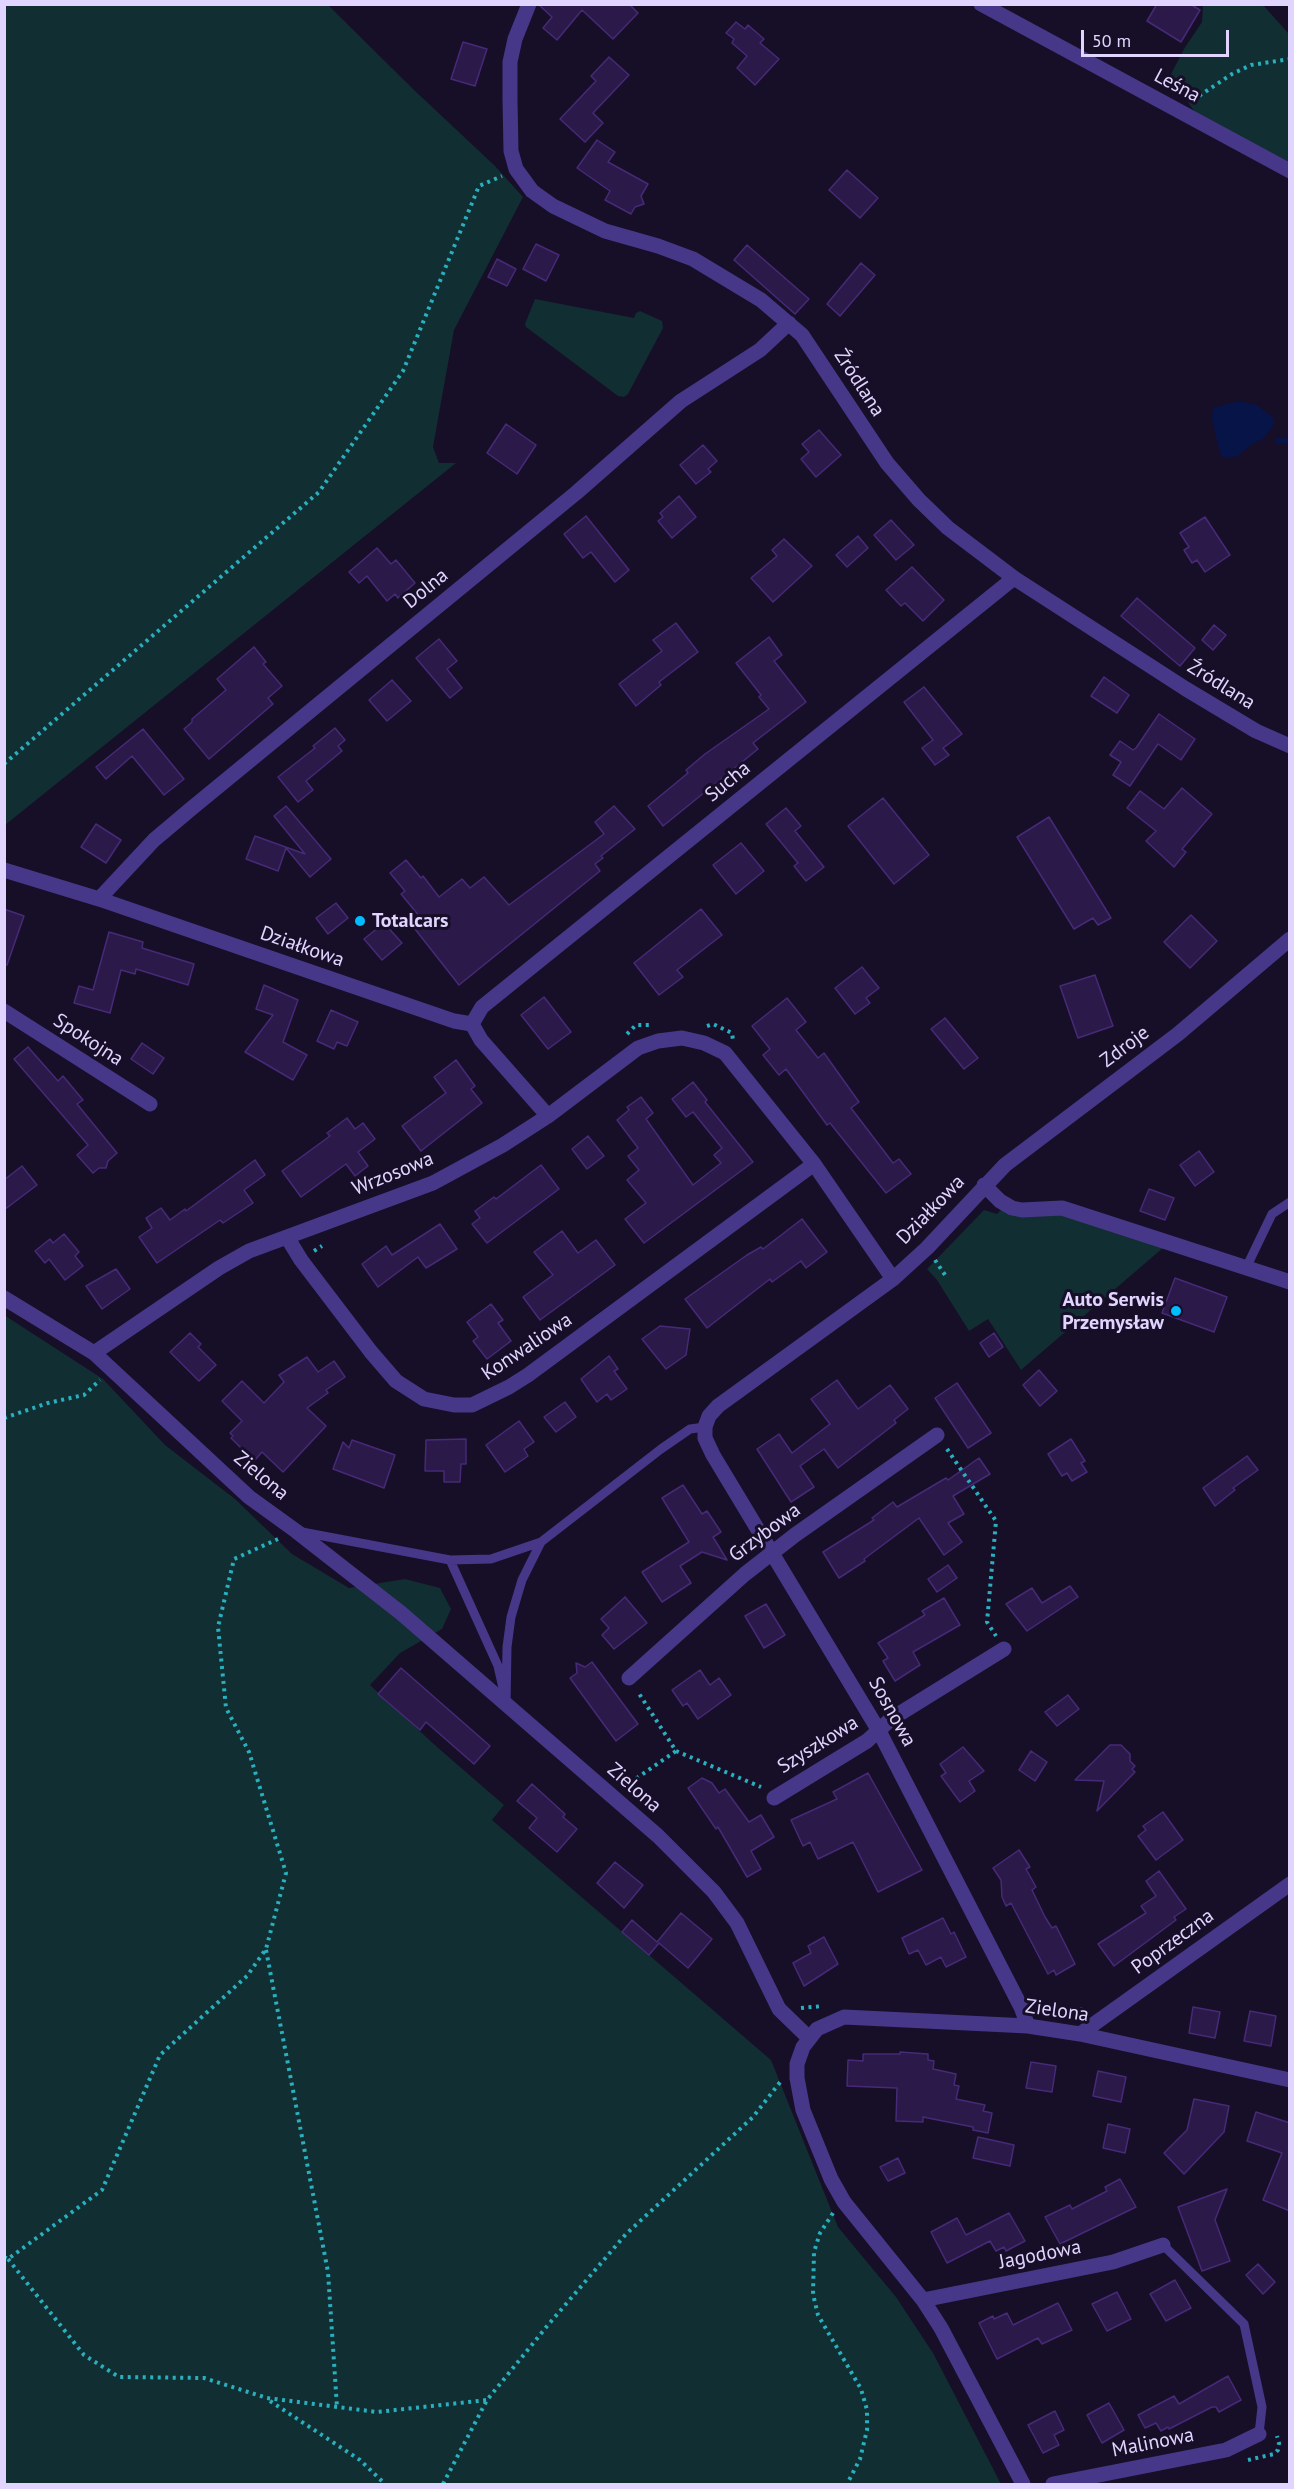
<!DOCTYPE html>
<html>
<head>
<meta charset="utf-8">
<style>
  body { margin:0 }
  #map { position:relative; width:1294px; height:2489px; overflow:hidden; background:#170e28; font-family:"PT Sans",sans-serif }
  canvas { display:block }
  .frame { position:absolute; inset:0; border:6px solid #e1d5ff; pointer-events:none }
  .scale { position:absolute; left:1081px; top:30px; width:148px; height:27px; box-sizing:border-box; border:3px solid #e1d5ff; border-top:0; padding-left:8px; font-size:18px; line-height:21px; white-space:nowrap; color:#e1d5ff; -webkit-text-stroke:4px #170e28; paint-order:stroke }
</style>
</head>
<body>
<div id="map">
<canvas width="1294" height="2489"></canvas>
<div class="frame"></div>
<div class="scale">50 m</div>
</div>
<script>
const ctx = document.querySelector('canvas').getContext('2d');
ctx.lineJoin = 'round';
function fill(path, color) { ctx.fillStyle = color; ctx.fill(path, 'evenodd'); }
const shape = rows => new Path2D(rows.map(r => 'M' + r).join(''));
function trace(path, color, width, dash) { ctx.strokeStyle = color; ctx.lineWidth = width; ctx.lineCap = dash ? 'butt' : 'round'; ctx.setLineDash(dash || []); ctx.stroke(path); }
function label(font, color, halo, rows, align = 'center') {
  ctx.font = font + ' "PT Sans",sans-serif'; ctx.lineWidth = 6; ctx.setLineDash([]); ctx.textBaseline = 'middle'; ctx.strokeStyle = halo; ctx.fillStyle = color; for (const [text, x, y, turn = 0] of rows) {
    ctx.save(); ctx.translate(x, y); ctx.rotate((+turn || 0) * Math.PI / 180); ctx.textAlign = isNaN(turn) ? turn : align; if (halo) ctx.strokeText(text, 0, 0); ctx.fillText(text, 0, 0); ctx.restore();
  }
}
const green = shape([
  [5,4,328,5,413,89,495,166,523,197,454,330,433,447,439,463,456,463,5,825],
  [1203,5,1263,5,1289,34,1289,164,1194,111,1170,76,1184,49,1202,22],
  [535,299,634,318,636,313,640,311,662,321,663,328,628,394,624,397,618,396,526,327,525,324],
  [984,1210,997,1214,1001,1210,1058,1213,1164,1247,1021,1370,988,1319,969,1331,937,1280,927,1269],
  [4,1315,103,1379,165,1445,235,1499,292,1554,349,1588,405,1579,440,1588,451,1609,442,1629,400,1653,370,1685,437,1747,504,1805,492,1820,771,2060,838,2227,896,2297,933,2353,1001,2484,5,2484]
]);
const water = shape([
  [1238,401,1257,405,1274,418,1274,425,1263,439,1252,444,1238,456,1225,458,1221,456,1218,445,1212,419,1213,408]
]);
const stream = shape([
  [1278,441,1290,440]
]);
const building = shape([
  [538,4,629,4,638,13,613,39,582,10,557,40,543,28,552,17,538,4],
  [1157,4,1190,4,1200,10,1181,42,1147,21,1157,4],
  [736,22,745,29,748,25,764,39,760,43,779,59,755,85,737,68,747,56,732,43,734,39,726,33,736,22],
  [463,42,487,49,475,86,451,79,463,42],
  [609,57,629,75,593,113,603,123,585,142,560,119,596,81,591,76,609,57],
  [597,140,615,152,608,162,648,184,641,196,644,204,635,207,631,214,605,200,610,191,577,168,597,140],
  [847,170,878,198,860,218,829,190,847,170],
  [536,244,559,255,546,281,523,269,536,244],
  [747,245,809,299,795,314,734,260,747,245],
  [497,259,516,269,507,286,488,277,497,259],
  [861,263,875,275,840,316,827,304,861,263],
  [506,424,536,445,517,474,487,453,506,424],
  [819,430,841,455,816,477,801,459,809,452,802,444,819,430],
  [703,445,717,461,708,469,711,472,696,484,680,465,703,445],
  [679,496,696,517,672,538,658,521,663,517,660,513,679,496],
  [586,516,629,570,615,582,591,552,583,558,564,534,586,516],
  [1205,517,1230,555,1205,572,1197,560,1192,563,1184,550,1189,547,1180,533,1205,517],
  [891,520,914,545,896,560,874,535,891,520],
  [858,536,868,548,847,567,836,555,858,536],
  [784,539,812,566,773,602,751,578,777,556,772,550,784,539],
  [377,548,391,564,396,560,415,583,398,598,395,594,387,601,367,576,359,583,349,572,377,548],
  [912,567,944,600,923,621,905,603,901,606,886,590,912,567],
  [1137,598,1195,648,1180,666,1121,616,1137,598],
  [676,623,698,652,659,682,661,685,636,706,619,684,662,651,653,640,676,623],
  [1214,625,1226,635,1213,650,1202,640,1214,625],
  [769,637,782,655,774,661,806,702,753,743,758,749,663,826,648,806,688,773,686,770,705,754,769,709,759,697,761,695,736,663,769,637],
  [439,639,457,661,447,669,462,688,450,698,416,658,439,639],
  [254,647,266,662,263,664,282,686,268,698,273,704,209,759,184,729,192,722,192,719,226,690,217,679,254,647],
  [1104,677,1129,695,1117,713,1091,696,1104,677],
  [392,680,411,701,387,721,369,700,392,680],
  [924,687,962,734,943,748,949,755,935,765,922,748,933,740,904,702,924,687],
  [1159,714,1195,739,1181,760,1158,744,1130,786,1113,775,1121,762,1110,755,1120,741,1133,750,1136,748,1159,714],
  [335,728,345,740,338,746,342,751,306,781,313,790,298,802,278,777,315,748,313,746,335,728],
  [143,729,184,779,164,795,132,756,106,779,96,767,143,729],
  [1182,788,1212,814,1182,849,1186,852,1174,867,1146,841,1156,831,1127,808,1140,791,1164,809,1182,788],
  [883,798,929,855,894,884,848,826,883,798],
  [286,806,331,859,310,877,286,848,278,871,246,859,255,836,305,854,274,816,286,806],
  [614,806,635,829,601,856,603,858,595,864,600,871,459,985,411,924,420,917,401,894,405,891,390,873,406,860,421,878,423,876,439,897,462,879,470,888,484,877,509,905,604,834,595,822,614,806],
  [786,808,801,826,795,831,824,867,806,881,794,866,798,863,766,824,786,808],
  [1049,817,1111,918,1098,925,1093,918,1074,929,1017,837,1049,817],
  [96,824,121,840,106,863,81,847,96,824],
  [741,843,764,871,736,894,713,865,741,843],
  [336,903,348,918,328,934,316,918,336,903],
  [4,909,24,916,7,965,4,965,4,909],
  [701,909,722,935,677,970,683,977,659,995,634,963,701,909],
  [1191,915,1217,941,1190,968,1164,942,1191,915],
  [384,923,402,943,382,960,364,939,384,923],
  [109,932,143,942,142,948,194,964,188,985,136,969,135,974,121,970,110,1013,74,1003,79,986,93,990,109,932],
  [862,967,879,988,866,998,870,1003,855,1014,835,988,862,967],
  [1095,975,1113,1026,1078,1038,1060,986,1095,975],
  [264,985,298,1000,283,1042,307,1055,293,1080,245,1052,273,1015,256,1009,264,985],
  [544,997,571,1032,548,1049,521,1015,544,997],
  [787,998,806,1022,796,1030,818,1058,824,1053,859,1102,851,1108,893,1163,899,1159,911,1174,886,1193,830,1123,827,1125,786,1069,779,1075,763,1055,770,1049,752,1026,787,998],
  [331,1010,358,1022,347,1046,337,1042,334,1049,317,1041,331,1010],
  [945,1018,978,1058,964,1069,931,1029,945,1018],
  [142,1043,164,1058,153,1074,131,1059,142,1043],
  [28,1047,58,1081,63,1076,83,1100,77,1104,117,1153,108,1161,106,1168,99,1168,93,1173,77,1155,88,1145,14,1059,28,1047],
  [456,1060,475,1086,471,1089,482,1103,421,1151,402,1126,446,1093,434,1077,456,1060],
  [693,1082,707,1100,705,1102,753,1162,644,1243,625,1219,646,1203,627,1180,639,1170,628,1156,638,1148,617,1120,629,1110,627,1107,641,1097,653,1113,646,1119,693,1185,721,1163,714,1155,722,1148,693,1112,686,1117,672,1099,693,1082],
  [347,1118,355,1129,363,1123,375,1139,358,1152,368,1166,355,1176,346,1164,301,1197,282,1171,330,1136,327,1133,347,1118],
  [588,1136,604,1156,587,1169,572,1149,588,1136],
  [1199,1151,1214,1172,1195,1186,1180,1165,1199,1151],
  [255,1160,265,1175,244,1190,253,1203,223,1223,220,1220,157,1263,139,1237,152,1228,146,1218,161,1208,170,1220,185,1209,186,1211,255,1160],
  [541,1165,559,1189,487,1243,472,1224,480,1218,475,1211,494,1197,496,1199,541,1165],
  [22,1166,37,1185,4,1210,4,1180,22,1166],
  [1149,1189,1174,1198,1165,1220,1140,1211,1149,1189],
  [802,1219,827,1252,806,1268,801,1261,772,1282,770,1279,707,1328,685,1299,747,1255,761,1247,763,1249,802,1219],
  [440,1224,457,1249,426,1268,418,1257,378,1287,362,1264,386,1246,392,1255,440,1224],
  [562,1231,578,1253,596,1240,615,1265,540,1320,523,1297,553,1275,534,1252,562,1231],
  [64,1234,79,1252,75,1256,83,1266,65,1280,49,1259,45,1263,35,1251,50,1239,53,1243,64,1234],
  [116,1269,130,1289,102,1309,86,1286,116,1269],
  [1175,1278,1227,1297,1214,1332,1162,1313,1175,1278],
  [491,1304,503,1320,498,1323,511,1341,487,1359,473,1341,478,1337,467,1322,491,1304],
  [660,1326,690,1329,686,1355,666,1369,642,1339,660,1326],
  [190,1333,201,1344,198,1347,216,1365,199,1381,170,1352,190,1333],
  [994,1333,1003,1347,989,1357,980,1343,994,1333],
  [609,1356,618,1369,614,1371,627,1389,611,1400,607,1394,597,1402,581,1379,609,1356],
  [307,1357,318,1372,334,1361,345,1377,326,1390,328,1393,307,1408,326,1426,283,1472,262,1452,254,1461,231,1438,233,1436,230,1433,242,1421,222,1401,242,1381,264,1403,284,1382,279,1375,307,1357],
  [1039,1370,1057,1391,1040,1406,1023,1385,1039,1370],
  [837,1380,858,1409,890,1385,908,1409,894,1420,896,1423,838,1468,824,1449,800,1466,814,1487,791,1502,757,1449,779,1434,792,1453,830,1424,811,1399,837,1380],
  [957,1383,991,1433,968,1448,935,1398,957,1383],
  [565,1402,576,1417,556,1432,544,1417,565,1402],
  [519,1421,534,1442,524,1449,528,1456,505,1472,486,1445,519,1421],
  [466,1439,466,1464,461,1464,460,1482,444,1482,444,1471,425,1471,426,1440,466,1439],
  [1071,1439,1085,1461,1081,1463,1087,1472,1072,1481,1067,1473,1062,1476,1048,1454,1071,1439],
  [352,1440,395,1455,384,1488,333,1469,343,1442,349,1448,352,1440],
  [1247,1456,1258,1470,1233,1488,1235,1490,1215,1506,1203,1488,1247,1456],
  [979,1458,990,1474,953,1496,964,1514,948,1523,962,1542,944,1555,919,1518,864,1559,865,1561,839,1578,823,1552,874,1520,872,1518,893,1502,897,1507,946,1478,948,1480,979,1458],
  [683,1485,702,1514,707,1511,721,1532,713,1537,727,1560,702,1552,680,1566,691,1583,662,1602,642,1572,689,1542,662,1498,683,1485],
  [948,1565,957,1578,937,1592,928,1579,948,1565],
  [1070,1586,1078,1597,1027,1631,1006,1604,1032,1588,1042,1603,1070,1586],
  [625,1597,647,1623,614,1649,602,1635,609,1628,601,1619,625,1597],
  [944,1598,960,1625,913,1652,920,1665,895,1681,883,1661,888,1658,878,1643,925,1615,922,1611,944,1598],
  [766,1604,785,1635,764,1648,745,1616,766,1604],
  [592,1662,638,1724,616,1741,570,1678,577,1673,576,1663,585,1667,592,1662],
  [401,1668,490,1746,474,1764,426,1722,420,1730,378,1694,401,1668],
  [700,1670,710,1685,719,1678,731,1695,698,1719,687,1703,683,1706,672,1690,700,1670],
  [1068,1695,1079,1709,1057,1726,1045,1712,1068,1695],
  [1110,1745,1121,1745,1130,1754,1130,1761,1135,1766,1132,1769,1135,1772,1097,1811,1104,1781,1075,1780,1110,1745],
  [963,1747,984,1771,969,1781,975,1791,960,1802,941,1776,946,1773,940,1764,963,1747],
  [1031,1751,1047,1762,1035,1781,1019,1770,1031,1751],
  [868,1773,922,1870,878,1892,853,1842,818,1859,810,1842,803,1846,791,1820,837,1799,833,1792,868,1773],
  [702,1778,712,1783,719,1793,725,1789,749,1822,761,1815,774,1837,751,1851,761,1869,747,1877,718,1827,716,1829,688,1788,702,1778],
  [532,1784,565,1814,563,1817,577,1829,557,1852,529,1828,537,1818,517,1801,532,1784],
  [1163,1812,1183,1840,1156,1860,1138,1836,1146,1830,1143,1826,1163,1812],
  [1019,1850,1030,1867,1026,1869,1036,1887,1032,1890,1045,1917,1052,1928,1056,1926,1075,1964,1056,1975,1054,1970,1048,1974,1011,1903,1006,1906,1002,1897,1001,1880,993,1868,1019,1850],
  [615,1862,643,1885,624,1908,597,1883,615,1862],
  [1159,1871,1186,1909,1174,1917,1176,1920,1114,1966,1098,1944,1146,1913,1141,1906,1156,1896,1146,1881,1159,1871],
  [681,1913,712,1939,688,1968,659,1943,649,1955,622,1932,632,1920,657,1942,681,1913],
  [943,1918,951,1934,954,1932,966,1957,946,1967,941,1957,926,1965,918,1950,909,1954,902,1938,943,1918],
  [824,1937,838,1964,804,1986,793,1963,811,1953,808,1946,824,1937],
  [1193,2007,1220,2012,1215,2038,1189,2033,1193,2007],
  [1250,2011,1276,2016,1271,2046,1244,2041,1250,2011],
  [900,2052,928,2054,928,2060,934,2061,933,2069,956,2074,954,2085,959,2086,956,2099,985,2105,983,2111,992,2113,988,2133,973,2130,973,2127,923,2117,923,2122,896,2121,897,2088,847,2086,848,2060,863,2061,863,2054,900,2054,900,2052],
  [1031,2062,1056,2066,1052,2092,1026,2088,1031,2062],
  [1098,2071,1126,2077,1121,2102,1093,2096,1098,2071],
  [1194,2099,1229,2106,1224,2132,1184,2174,1164,2153,1187,2130,1194,2099],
  [1256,2112,1290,2123,1290,2211,1263,2200,1282,2153,1247,2141,1256,2112],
  [1108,2124,1130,2129,1125,2153,1103,2148,1108,2124],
  [978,2137,1014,2145,1010,2166,973,2158,978,2137],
  [898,2158,905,2173,888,2181,880,2167,898,2158],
  [1120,2179,1136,2207,1060,2244,1045,2217,1070,2205,1072,2209,1107,2191,1105,2187,1120,2179],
  [1227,2189,1215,2220,1230,2261,1202,2271,1178,2207,1227,2189],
  [1009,2213,1025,2241,1006,2251,1004,2247,996,2251,990,2241,947,2263,931,2232,957,2218,966,2235,1009,2213],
  [1258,2264,1275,2282,1263,2294,1246,2275,1258,2264],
  [1175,2280,1191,2308,1166,2321,1150,2294,1175,2280],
  [1117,2292,1131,2319,1107,2331,1092,2304,1117,2292],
  [1058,2303,1072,2330,1042,2344,1038,2338,997,2359,979,2323,993,2316,994,2319,1007,2313,1013,2325,1058,2303],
  [1228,2376,1241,2400,1219,2412,1216,2407,1212,2407,1169,2429,1168,2427,1161,2431,1156,2423,1145,2428,1138,2415,1174,2396,1179,2404,1228,2376],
  [1109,2403,1124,2430,1102,2443,1087,2415,1109,2403],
  [1055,2411,1064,2430,1054,2435,1059,2445,1043,2453,1028,2425,1055,2411]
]);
const path = shape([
  [1193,100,1232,74,1251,65,1290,59],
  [4,764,319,492,403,371,479,186,502,176],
  [707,1026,713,1024,732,1033,733,1040],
  [627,1034,636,1025,649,1025],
  [314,1251,322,1246],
  [935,1260,945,1275],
  [4,1418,48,1403,84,1395,100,1380],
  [947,1449,996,1521,987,1622,996,1636],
  [676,1751,761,1787],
  [624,1787,676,1751,638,1692],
  [266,1950,328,2272,337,2407],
  [801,2008,823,2006],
  [1065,2013,1084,2009],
  [833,2213,820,2233,814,2252,813,2294,818,2315,861,2389,867,2410,867,2430,860,2459,847,2484],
  [4,2257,8,2259,102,2190,160,2055,247,1976,266,1949,286,1873,249,1752,226,1708,218,1627,234,1559,278,1539],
  [8,2259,84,2355,119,2377,204,2378,267,2398,377,2412,487,2400],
  [270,2401,360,2460,385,2484],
  [1248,2460,1274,2454,1278,2450,1279,2443,1277,2436],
  [443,2484,487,2400,548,2325,626,2234,753,2117,781,2081]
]);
const lane = shape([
  [1246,1268,1272,1214,1290,1202],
  [302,1532,450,1560,491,1559,541,1542,661,1449,690,1429,705,1427],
  [450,1560,498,1666,503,1688],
  [506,1705,507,1647,511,1617,522,1580,541,1542],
  [1163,2245,1244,2324,1262,2407,1259,2434]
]);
const street = shape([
  [529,4,515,39,510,62,510,100,511,151,516,169,532,191,553,206,605,231,658,246,693,259,761,300,802,335,887,463,919,500,948,528,1014,578,1186,689,1256,731,1290,746],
  [981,4,1290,171],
  [4,870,99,899,454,1021,472,1024,481,1040,548,1116],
  [99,899,154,840,192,808,576,493,681,401,760,350,789,323],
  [4,1011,150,1104],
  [472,1024,482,1007,1014,578],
  [984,1185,1000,1201,1012,1208,1022,1210,1062,1208,1290,1282],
  [287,1237,301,1260,371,1352,396,1381,424,1399,454,1405,472,1405,509,1387,528,1375,814,1164],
  [893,1279,718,1406,709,1416,705,1427,705,1438,713,1455,879,1731,1021,2007,1028,2026],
  [4,1298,94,1353,249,1497,296,1531,401,1613,658,1836,714,1892,737,1923,779,2009,809,2038],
  [94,1353,219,1268,249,1251,433,1183,503,1145,548,1116,638,1048,658,1041,682,1038,704,1043,725,1053,814,1164,893,1279,927,1248,1005,1165,1178,1034,1290,939],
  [629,1678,745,1574,795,1535,937,1435],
  [774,1798,867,1741,891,1719,1004,1649],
  [1080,2034,1290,1884],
  [923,2300,1113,2262,1163,2245],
  [1023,2484,941,2328,923,2300,844,2202,831,2179,803,2110,797,2078,797,2064,803,2047,817,2029,844,2017,1028,2026,1080,2034,1290,2080],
  [1053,2484,1226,2450,1259,2434]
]);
const markers = [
  [360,921,6,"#01bcff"],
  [1176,1311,6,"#01bcff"]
];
const streetNames = [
  ["Leśna",1177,86,28],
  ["Źródlana",859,383,57],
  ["Dolna",426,589,-39],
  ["Źródlana",1221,685,32],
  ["Sucha",728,782,-39],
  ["Działkowa",302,947,19],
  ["Spokojna",88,1040,33],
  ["Zdroje",1125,1047,-37],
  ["Wrzosowa",393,1174,-22],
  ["Działkowa",931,1210,-46],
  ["Konwaliowa",527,1347,-34],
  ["Zielona",261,1476,40],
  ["Grzybowa",765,1533,-37],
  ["Sosnowa",892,1712,61],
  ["Szyszkowa",818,1745,-32],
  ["Zielona",634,1788,41],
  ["Poprzeczna",1173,1942,-36],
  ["Zielona",1057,2011,8],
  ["Jagodowa",1040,2255,-11],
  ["Malinowa",1153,2443,-11]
];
const poiNames = [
  ["Totalcars",372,921],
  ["Auto Serwis",1164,1300,"right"],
  ["Przemysław",1164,1323,"right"]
];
fill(green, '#112e32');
fill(water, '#071448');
trace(stream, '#071448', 6);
fill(building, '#2b194a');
trace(building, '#462a77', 1.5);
trace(path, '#29b0bf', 4, [3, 4.5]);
trace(lane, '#473789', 9);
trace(street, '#473789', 15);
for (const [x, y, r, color] of markers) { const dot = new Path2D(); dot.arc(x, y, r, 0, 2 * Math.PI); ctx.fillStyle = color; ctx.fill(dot); trace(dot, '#170e28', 2); }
label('20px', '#e1d5ff', '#170e28', streetNames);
label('bold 20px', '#e1d5ff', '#170e28', poiNames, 'left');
</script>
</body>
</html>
